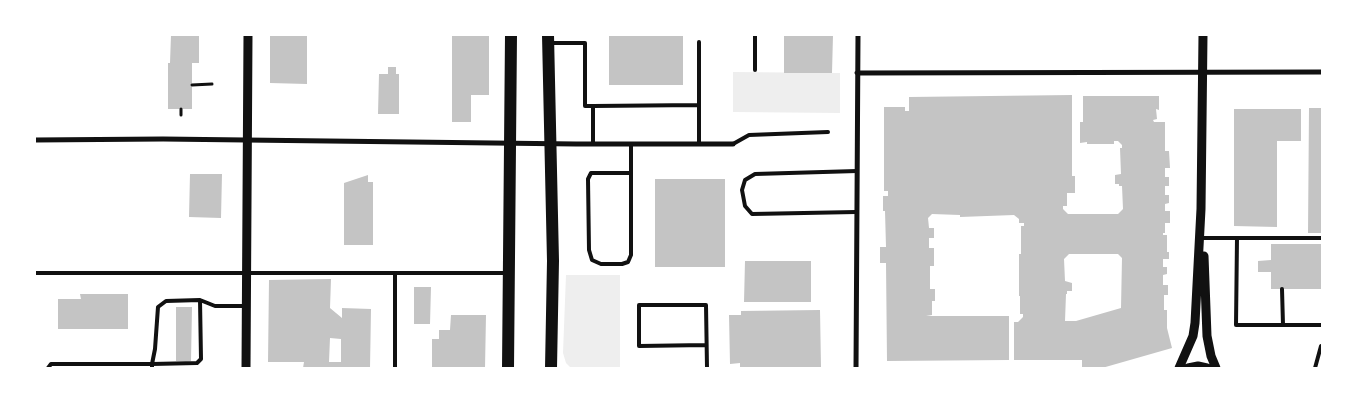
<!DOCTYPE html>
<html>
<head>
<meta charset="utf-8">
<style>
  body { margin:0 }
  #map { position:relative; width:1357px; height:403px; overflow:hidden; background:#fff; font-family:"Work Sans",sans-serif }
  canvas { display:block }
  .frame { position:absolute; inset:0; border:36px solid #fff; pointer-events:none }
</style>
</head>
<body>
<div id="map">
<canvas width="1357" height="403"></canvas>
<div class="frame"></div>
</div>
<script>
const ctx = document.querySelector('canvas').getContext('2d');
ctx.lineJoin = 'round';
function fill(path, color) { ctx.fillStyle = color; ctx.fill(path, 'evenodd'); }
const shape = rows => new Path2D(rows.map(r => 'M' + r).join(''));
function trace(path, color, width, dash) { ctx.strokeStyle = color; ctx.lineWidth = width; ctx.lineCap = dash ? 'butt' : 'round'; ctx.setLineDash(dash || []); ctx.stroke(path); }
const green = shape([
  [733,72,840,73,840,113,733,112],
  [566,275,620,275,620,368,571,368,566,363,563,353]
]);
const building = shape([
  [171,35,199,35,199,63,192,63,192,109,168,109,168,63,170,63],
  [270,35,307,35,307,84,270,83],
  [452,35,489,35,489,95,471,95,471,122,452,122],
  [609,35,683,35,683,85,609,85],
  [784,35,833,35,832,73,784,73],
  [388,67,396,67,396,74,399,74,399,114,378,114,379,74,388,74],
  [1072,95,1072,176,1075,176,1075,193,1067,193,1067,206,1063,206,1063,209,1068,214,1118,214,1123,209,1122,186,1119,186,1119,184,1115,184,1115,175,1121,174,1120,148,1122,148,1122,145,1118,141,1114,141,1114,144,1087,144,1087,142,1080,143,1080,122,1083,122,1083,96,1159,96,1159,110,1156,109,1157,119,1153,120,1154,122,1165,122,1165,151,1169,151,1170,168,1165,168,1165,177,1169,177,1169,186,1165,186,1165,195,1169,195,1169,203,1165,204,1165,211,1170,211,1170,223,1165,223,1165,233,1163,233,1163,235,1167,235,1167,252,1169,252,1169,259,1163,259,1163,267,1167,267,1167,274,1163,275,1163,285,1168,285,1168,295,1164,295,1164,310,1167,310,1167,328,1172,348,1102,368,1082,368,1082,360,1014,360,1014,322,1018,322,1023,317,1023,314,1020,314,1020,296,1019,296,1019,254,1021,254,1021,226,1024,226,1024,223,1019,223,1019,219,1014,215,960,217,960,215,932,214,928,218,929,228,934,228,934,238,929,238,929,248,934,248,934,266,930,266,930,289,935,289,935,301,932,301,932,315,926,316,1009,316,1009,360,887,361,886,263,880,263,880,247,886,247,885,211,883,211,883,196,888,196,888,191,884,191,884,107,905,107,905,111,909,111,909,97],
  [1069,254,1118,254,1122,258,1121,308,1076,321,1065,321,1066,294,1067,294,1067,291,1072,291,1072,283,1065,281,1064,259],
  [1309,108,1322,108,1322,233,1308,233],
  [1234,109,1301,109,1301,141,1277,141,1277,227,1234,226],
  [190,174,222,174,221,218,189,217],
  [368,175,368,182,373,182,373,245,344,245,344,183],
  [655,179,725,179,725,267,655,267],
  [1271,244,1322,244,1322,289,1271,289,1271,272,1258,272,1258,261,1271,260],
  [745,261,811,261,811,302,744,302],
  [331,279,330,308,342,318,342,308,371,309,370,368,303,368,304,362,268,362,269,280],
  [330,338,341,339,341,362,329,362],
  [414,287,431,287,430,324,414,324],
  [80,294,128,294,128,329,58,329,58,299,81,299],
  [176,307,192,307,191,361,176,361],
  [820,310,821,367,740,368,740,363,730,364,729,315,741,315,741,311],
  [451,315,486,315,485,368,432,368,432,339,439,339,439,330,450,330]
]);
const path = shape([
  [192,85,212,84],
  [181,109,181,115]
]);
const service = shape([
  [551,43,585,43,585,106,593,106,699,105,699,42],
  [755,70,755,35],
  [699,105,699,144],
  [593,106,593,144],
  [631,144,631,173,591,173,588,179,589,250,592,260,601,264,622,264,628,262,631,255,631,173],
  [733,144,749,135,828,132],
  [856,212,752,214,745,206,742,190,745,180,755,174,857,171],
  [1203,238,1322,238],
  [1237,238,1236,325,1322,325],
  [35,273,508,273],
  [1282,289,1283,325],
  [200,300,201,359,197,363,152,364,155,349,158,307,166,301,200,300,215,306,246,306],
  [706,345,639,346,639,305,706,305,707,368],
  [48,368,51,364,152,364,152,368],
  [395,368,395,273],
  [1315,368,1321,346]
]);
const minor = shape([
  [857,73,1322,72],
  [35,140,163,139,576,144,733,144],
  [856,368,858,35]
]);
const tertiary = shape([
  [1204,256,1207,336,1211,356,1216,368],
  [246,368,248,35],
  [1179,368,1193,336,1195,323,1201,209,1203,35],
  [1188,368,1198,366,1207,368]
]);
const primary = shape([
  [548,35,553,261,551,368],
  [508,368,511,35]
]);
fill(green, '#eee');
fill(building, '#c4c4c4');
trace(path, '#111', 3);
trace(service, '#111', 4);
trace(minor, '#111', 5);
trace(tertiary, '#111', 9);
trace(primary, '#111', 12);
</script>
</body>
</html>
